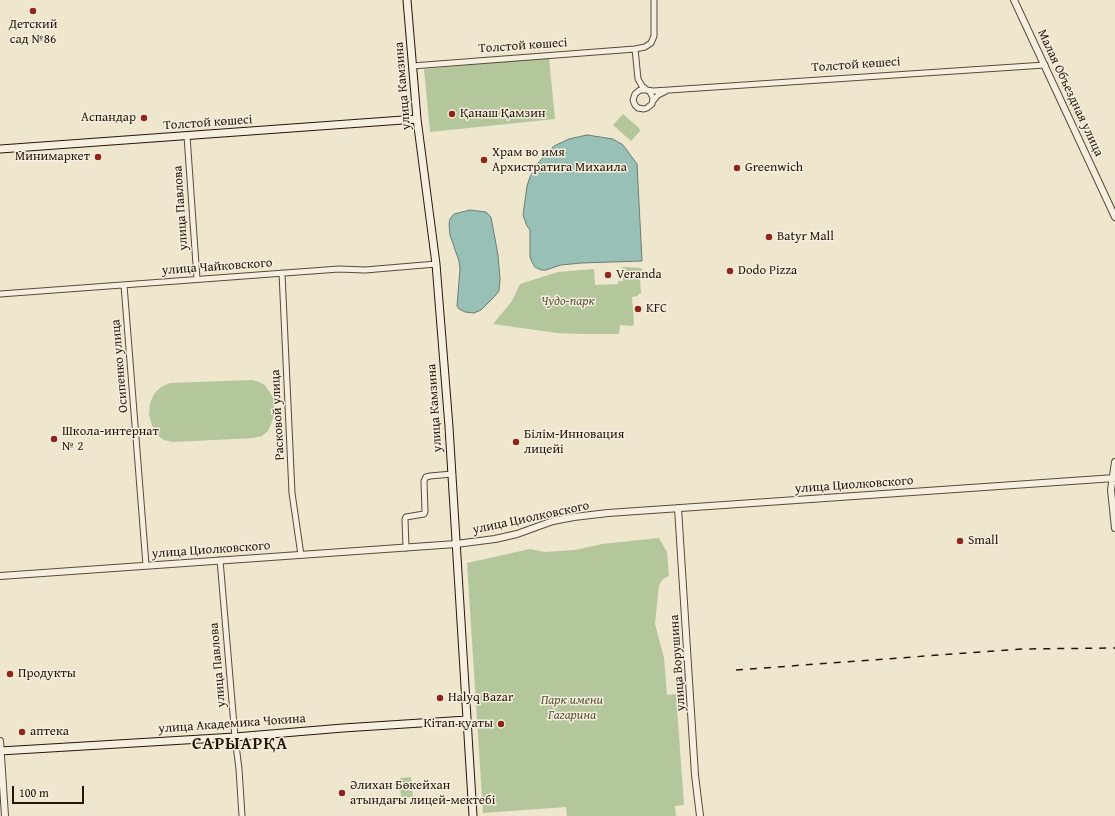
<!DOCTYPE html>
<html>
<head>
<meta charset="utf-8">
<style>
  body { margin:0 }
  #map { position:relative; width:1115px; height:816px; overflow:hidden; background:#eee6cd; font-family:"Gentium Book Plus",serif }
  canvas { display:block }
  .scale { position:absolute; left:12px; top:786px; width:72px; height:18px; box-sizing:border-box; border:2px solid #2b1509; border-top:0; padding-left:5px; font-size:12px; line-height:14px; white-space:nowrap; color:#2b1509; -webkit-text-stroke:3px #f4efde; paint-order:stroke }
</style>
</head>
<body>
<div id="map">
<canvas width="1115" height="816"></canvas>
<div class="scale">100 m</div>
</div>
<script>
const ctx = document.querySelector('canvas').getContext('2d');
ctx.lineJoin = 'round';
function fill(path, color) { ctx.fillStyle = color; ctx.fill(path, 'evenodd'); }
const shape = rows => new Path2D(rows.map(r => 'M' + r).join(''));
function trace(path, color, width, dash) { ctx.strokeStyle = color; ctx.lineWidth = width; ctx.lineCap = dash ? 'butt' : 'round'; ctx.setLineDash(dash || []); ctx.stroke(path); }
function label(font, color, halo, rows, align = 'center') {
  ctx.font = font + ' "Gentium Book Plus",serif'; ctx.lineWidth = 3; ctx.setLineDash([]); ctx.textBaseline = 'middle'; ctx.strokeStyle = halo; ctx.fillStyle = color; for (const [text, x, y, turn = 0] of rows) {
    ctx.save(); ctx.translate(x, y); ctx.rotate((+turn || 0) * Math.PI / 180); ctx.textAlign = isNaN(turn) ? turn : align; if (halo) ctx.strokeText(text, 0, 0); ctx.fillText(text, 0, 0); ctx.restore();
  }
}
const green = shape([
  [549,58,555,119,430,132,424,69],
  [623,114,639,128,640,131,631,141,613,125],
  [622,267,640,268,642,269,642,275,640,277,641,294,638,294,638,296,632,297,634,322,633,326,620,325,619,334,583,334,557,333,493,324,512,301,520,284,558,272,594,269,595,285,618,284,618,281,623,281],
  [252,380,259,382,265,385,274,399,275,408,272,422,268,431,262,436,253,438,173,442,164,440,156,434,152,425,149,415,150,403,154,394,161,387,170,383],
  [659,538,667,552,669,576,663,579,659,585,655,624,664,658,667,695,676,694,684,805,675,806,676,816,567,816,566,807,483,813,467,563,530,549,545,552,575,550,602,544],
  [411,777,413,797,401,798,400,778]
]);
const water = shape([
  [587,135,613,139,623,145,637,164,642,261,581,263,561,265,546,270,541,270,535,267,532,262,530,257,530,230,527,226,523,215,527,186,530,177,537,164,554,146,569,139,587,135],
  [470,210,486,212,491,217,498,255,500,279,499,291,495,296,481,310,474,313,465,312,459,309,457,306,460,269,459,261,450,235,449,224,450,219,454,214,470,210]
]);
const minor = shape([
  [635,49,638,79,642,86,647,90,650,92,653,98,652,104,647,108,644,109,638,108,635,105,633,100,635,94,640,90,647,90,653,91,669,90,1045,65],
  [412,66,635,49,645,47,651,43,654,36,654,0],
  [653,101,658,95,666,91],
  [187,136,197,279],
  [282,273,292,493,301,555],
  [124,285,146,565],
  [0,294,339,269,365,270,436,264],
  [406,548,405,519,406,517,424,514,425,512,424,481,426,477,430,476,452,474],
  [220,560,235,737,239,769,242,816]
]);
const tertiary = shape([
  [1014,0,1115,217],
  [1115,462,1111,490,1115,528],
  [678,508,695,775,700,816],
  [0,576,456,544,495,539,517,534,553,521,574,517,608,513,1115,478],
  [0,741,5,816]
]);
const secondary = shape([
  [407,0,417,119,436,264,449,427,473,816],
  [0,149,417,119],
  [0,751,235,737,343,728,467,720]
]);
const rail = shape([
  [736,670,1021,649,1115,648]
]);
const markers = [
  [33,11,4,"#8f2418"],
  [452,114,4,"#8f2418"],
  [144,118,4,"#8f2418"],
  [98,157,4,"#8f2418"],
  [484,160,4,"#8f2418"],
  [737,168,4,"#8f2418"],
  [769,237,4,"#8f2418"],
  [730,271,4,"#8f2418"],
  [608,275,4,"#8f2418"],
  [638,309,4,"#8f2418"],
  [54,439,4,"#8f2418"],
  [516,442,4,"#8f2418"],
  [960,541,4,"#8f2418"],
  [10,674,4,"#8f2418"],
  [440,698,4,"#8f2418"],
  [501,724,4,"#8f2418"],
  [22,732,4,"#8f2418"],
  [342,793,4,"#8f2418"]
];
const poiNames = [
  ["Детский",33,25,"center"],
  ["сад №86",33,40,"center"],
  ["Қанаш Қамзин",460,114],
  ["Аспандар",136,118,"right"],
  ["Храм во имя",492,153],
  ["Архистратига Михаила",492,168],
  ["Минимаркет",90,157,"right"],
  ["Greenwich",745,168],
  ["Batyr Mall",777,237],
  ["Dodo Pizza",738,271],
  ["Veranda",616,275],
  ["KFC",646,309],
  ["Школа-интернат",62,432],
  ["№ 2",62,447],
  ["Білім-Инновация",524,435],
  ["лицейі",524,450],
  ["Small",968,541],
  ["Продукты",18,674],
  ["Halyq Bazar",448,698],
  ["Кітап қуаты",493,724,"right"],
  ["аптека",30,732],
  ["Әлихан Бөкейхан",350,786],
  ["атындағы лицей-мектебі",350,801]
];
const streetNames = [
  ["Толстой көшесі",523,46,-4],
  ["Толстой көшесі",856,65,-4],
  ["улица Камзина",403,86,-95],
  ["Малая Объездная улица",1070,93,65],
  ["Толстой көшесі",208,123,-4],
  ["улица Павлова",181,208,-94],
  ["улица Чайковского",217,267,-4],
  ["Осипенко улица",120,366,-95],
  ["улица Камзина",435,408,-94],
  ["Расковой улица",278,415,-93],
  ["улица Циолковского",854,485,-4],
  ["улица Циолковского",531,518,-12],
  ["улица Циолковского",211,550,-4],
  ["улица Ворушина",678,663,-94],
  ["улица Павлова",218,665,-95],
  ["улица Академика Чокина",232,724,-4]
];
const parkNames = [
  ["Чудо-парк",568,302],
  ["Парк имени",572,701],
  ["Гагарина",572,716]
];
const districtNames = [
  ["САРЫАРҚА",240,745]
];
fill(green, '#b4c69c');
fill(water, '#99c0b6');
trace(water, '#6d7c71', 1);
trace(minor, '#5c493a', 7);
trace(tertiary, '#5c493a', 8);
trace(secondary, '#2b1509', 9);
trace(minor, '#f4efde', 5);
trace(tertiary, '#f4efde', 6);
trace(secondary, '#f4efde', 7);
trace(rail, '#2b1509', 1.5, [7, 7]);
for (const [x, y, r, color] of markers) { const dot = new Path2D(); dot.arc(x, y, r, 0, 2 * Math.PI); ctx.fillStyle = color; ctx.fill(dot); trace(dot, '#f4efde', 1.5); }
label('13px', '#2b1509', '#f4efde', poiNames, 'left');
label('13px', '#2b1509', '#f4efde', streetNames);
label('italic 13px', '#5b533c', '#f4efde', parkNames);
ctx.letterSpacing = '1px';
label('bold 17px', '#2b1509', '#f4efde', districtNames);
ctx.letterSpacing = '0px';
</script>
</body>
</html>
